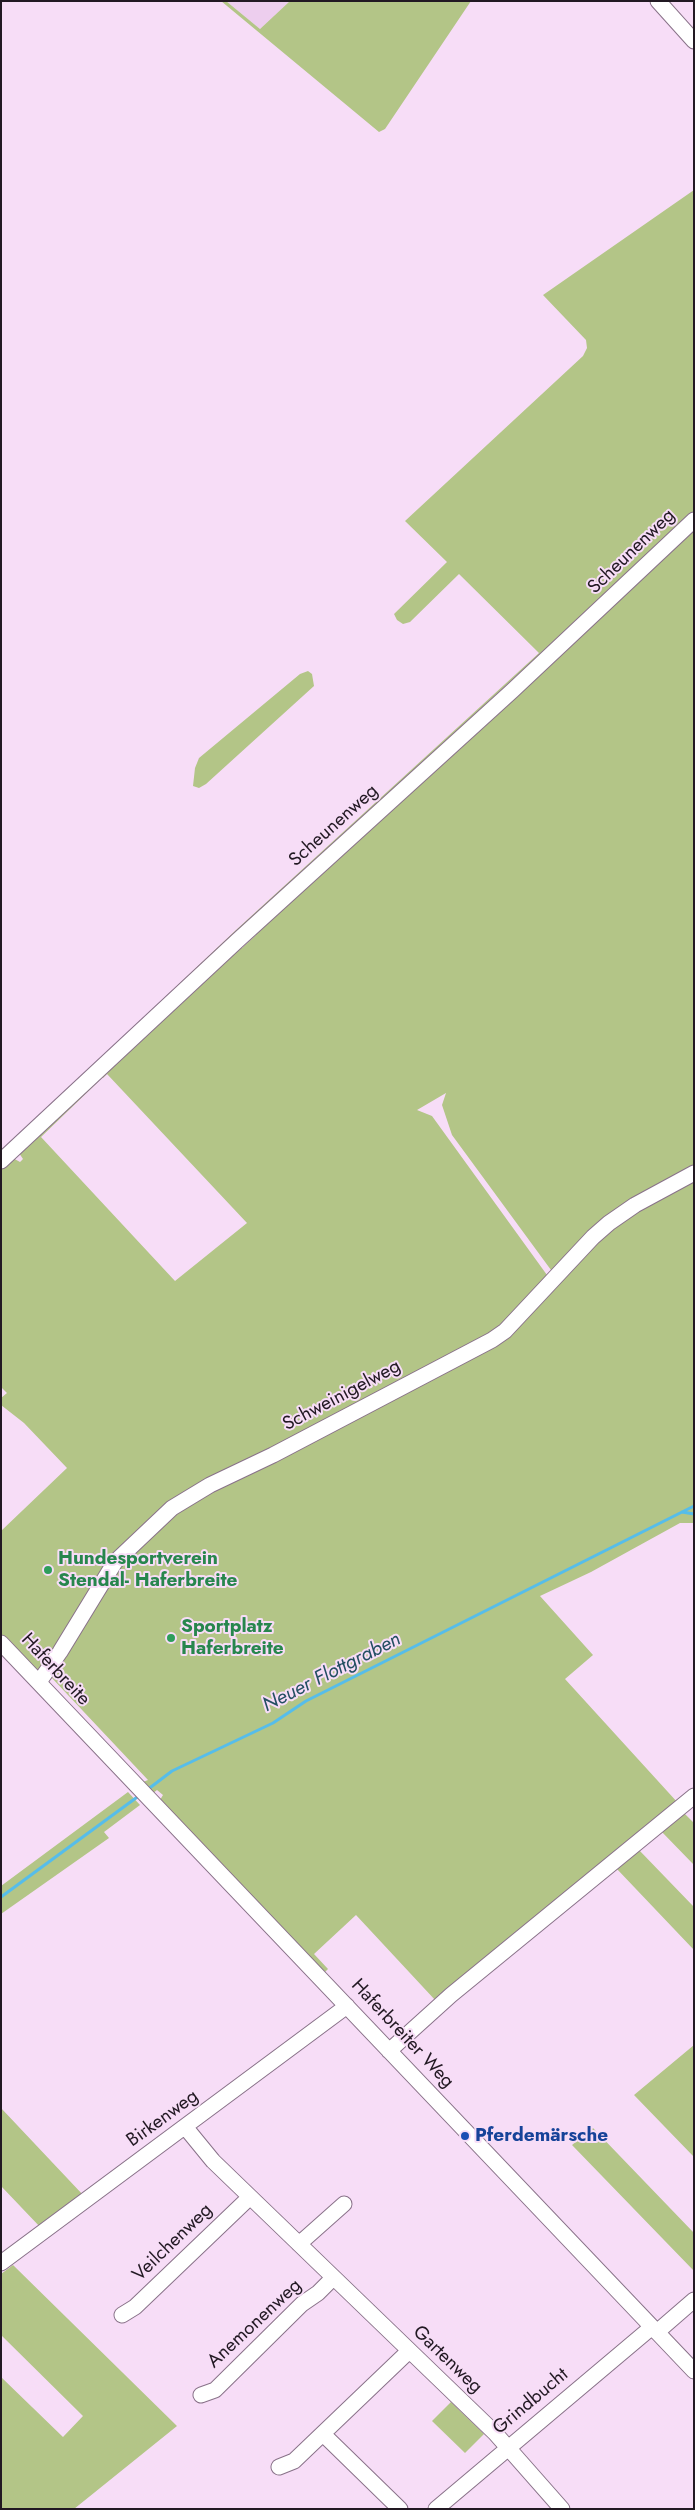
<!DOCTYPE html>
<html>
<head>
<meta charset="utf-8">
<style>
  body { margin:0 }
  #map { position:relative; width:695px; height:2510px; overflow:hidden; background:#f7ddf7; font-family:Jost,sans-serif }
  canvas { display:block }
  .frame { position:absolute; inset:0; border:2px solid #221923; pointer-events:none }
</style>
</head>
<body>
<div id="map">
<canvas width="695" height="2510"></canvas>
<div class="frame"></div>
</div>
<script>
const ctx = document.querySelector('canvas').getContext('2d');
ctx.lineJoin = 'round';
function fill(path, color) { ctx.fillStyle = color; ctx.fill(path, 'evenodd'); }
const shape = rows => new Path2D(rows.map(r => 'M' + r).join(''));
function trace(path, color, width, dash) { ctx.strokeStyle = color; ctx.lineWidth = width; ctx.lineCap = dash ? 'butt' : 'round'; ctx.setLineDash(dash || []); ctx.stroke(path); }
function label(font, color, halo, rows, align = 'center') {
  ctx.font = font + ' Jost,sans-serif'; ctx.lineWidth = 4; ctx.setLineDash([]); ctx.textBaseline = 'middle'; ctx.strokeStyle = halo; ctx.fillStyle = color; for (const [text, x, y, turn = 0] of rows) {
    ctx.save(); ctx.translate(x, y); ctx.rotate((+turn || 0) * Math.PI / 180); ctx.textAlign = isNaN(turn) ? turn : align; if (halo) ctx.strokeText(text, 0, 0); ctx.fillText(text, 0, 0); ctx.restore();
  }
}
const built = shape([
  [226,1,290,1,260,29]
]);
const green = shape([
  [221,1,226,1,260,29,290,1,471,1,385,129,379,132],
  [694,190,694,512,35,1120,236,930,539,653,459,574,410,622,403,624,397,620,394,614,447,562,405,521,583,356,587,348,586,340,543,295],
  [694,529,694,1166,555,1271,551,1270,452,1135,442,1105,446,1093,417,1110,432,1116,547,1275,547,1280,511,1321,165,1509,40,1670,36,1671,1,1637,1,1531,67,1468,24,1423,1,1405,1,1398,7,1393,1,1387,1,1167,11,1157,20,1162,23,1159,19,1153,94,1079,99,1081,41,1137,175,1281,247,1223,107,1074,103,1078,101,1076,238,946,242,948,256,935,255,934],
  [308,671,312,674,314,686,206,784,199,788,193,786,195,768,199,758,300,674],
  [694,1181,694,1523,680,1523,591,1572,540,1596,593,1655,565,1679,678,1803,436,2001,356,1915,314,1954,328,1969,324,1973,160,1800,163,1795,157,1790,152,1794,143,1782,148,1780,51,1677,123,1558,179,1505,490,1346,621,1218],
  [128,1792,140,1805,104,1832,109,1838,1,1914,1,1886],
  [684,1813,694,1823,694,1865,661,1831],
  [639,1850,694,1907,694,1950,616,1868],
  [694,2045,694,2157,634,2095],
  [1,2108,84,2196,41,2228,1,2186],
  [593,2128,694,2233,694,2271,572,2145],
  [13,2265,177,2426,74,2509,1,2508,1,2377,63,2437,83,2416,1,2335,1,2274],
  [451,2402,484,2434,465,2453,432,2421]
]);
const stream = shape([
  [682,1512,694,1514],
  [147,1790,172,1771,273,1723,306,1701,694,1506],
  [1,1897,140,1795]
]);
const minor = shape([
  [658,1,694,41],
  [1,1161,237,941,512,691,694,520],
  [1,1643,694,2371],
  [39,1682,60,1652,115,1562,172,1508,210,1485,273,1455,492,1340,505,1331,593,1237,609,1223,635,1205,694,1173],
  [389,2051,451,1995,694,1796],
  [186,2128,213,2161,495,2433,562,2509],
  [299,2244,344,2204],
  [1,2263,347,2006],
  [122,2315,135,2307,250,2197],
  [657,2332,694,2300],
  [201,2395,215,2390,302,2304,318,2293,333,2278],
  [323,2434,400,2509],
  [279,2467,294,2461,409,2351],
  [436,2509,652,2327]
]);
const markers = [
  [48,1570,5,"#2e9e5b"],
  [171,1638,5,"#2e9e5b"],
  [465,2136,5,"#1a4fb4"]
];
const streetNames = [
  ["Scheunenweg",632,552,-44],
  ["Scheunenweg",334,826,-42],
  ["Schweinigelweg",342,1396,-28],
  ["Haferbreite",55,1670,47],
  ["Haferbreiter Weg",402,2034,47],
  ["Birkenweg",163,2119,-36],
  ["Veilchenweg",173,2243,-44],
  ["Anemonenweg",255,2324,-43],
  ["Gartenweg",447,2360,44],
  ["Grindbucht",531,2402,-40]
];
const leisureNames = [
  ["Hundesportverein",58,1559],
  ["Stendal- Haferbreite",58,1581],
  ["Sportplatz",181,1627],
  ["Haferbreite",181,1649]
];
const transitNames = [
  ["Pferdemärsche",475,2136]
];
const waterNames = [
  ["Neuer Flottgraben",332,1673,-27]
];
fill(built, '#edceee');
fill(green, '#b3c587');
trace(stream, '#56bdea', 3);
trace(minor, '#897289', 17);
trace(minor, '#fff', 15);
for (const [x, y, r, color] of markers) { const dot = new Path2D(); dot.arc(x, y, r, 0, 2 * Math.PI); ctx.fillStyle = color; ctx.fill(dot); trace(dot, '#f7ddf7', 2); }
label('19px', '#221923', '#f7ddf7', streetNames);
label('bold 19px', '#27864d', '#f7ddf7', leisureNames, 'left');
label('bold 19px', '#164399', '#f7ddf7', transitNames, 'left');
label('italic 20px', '#234f62', '#f7ddf7', waterNames);
</script>
</body>
</html>
